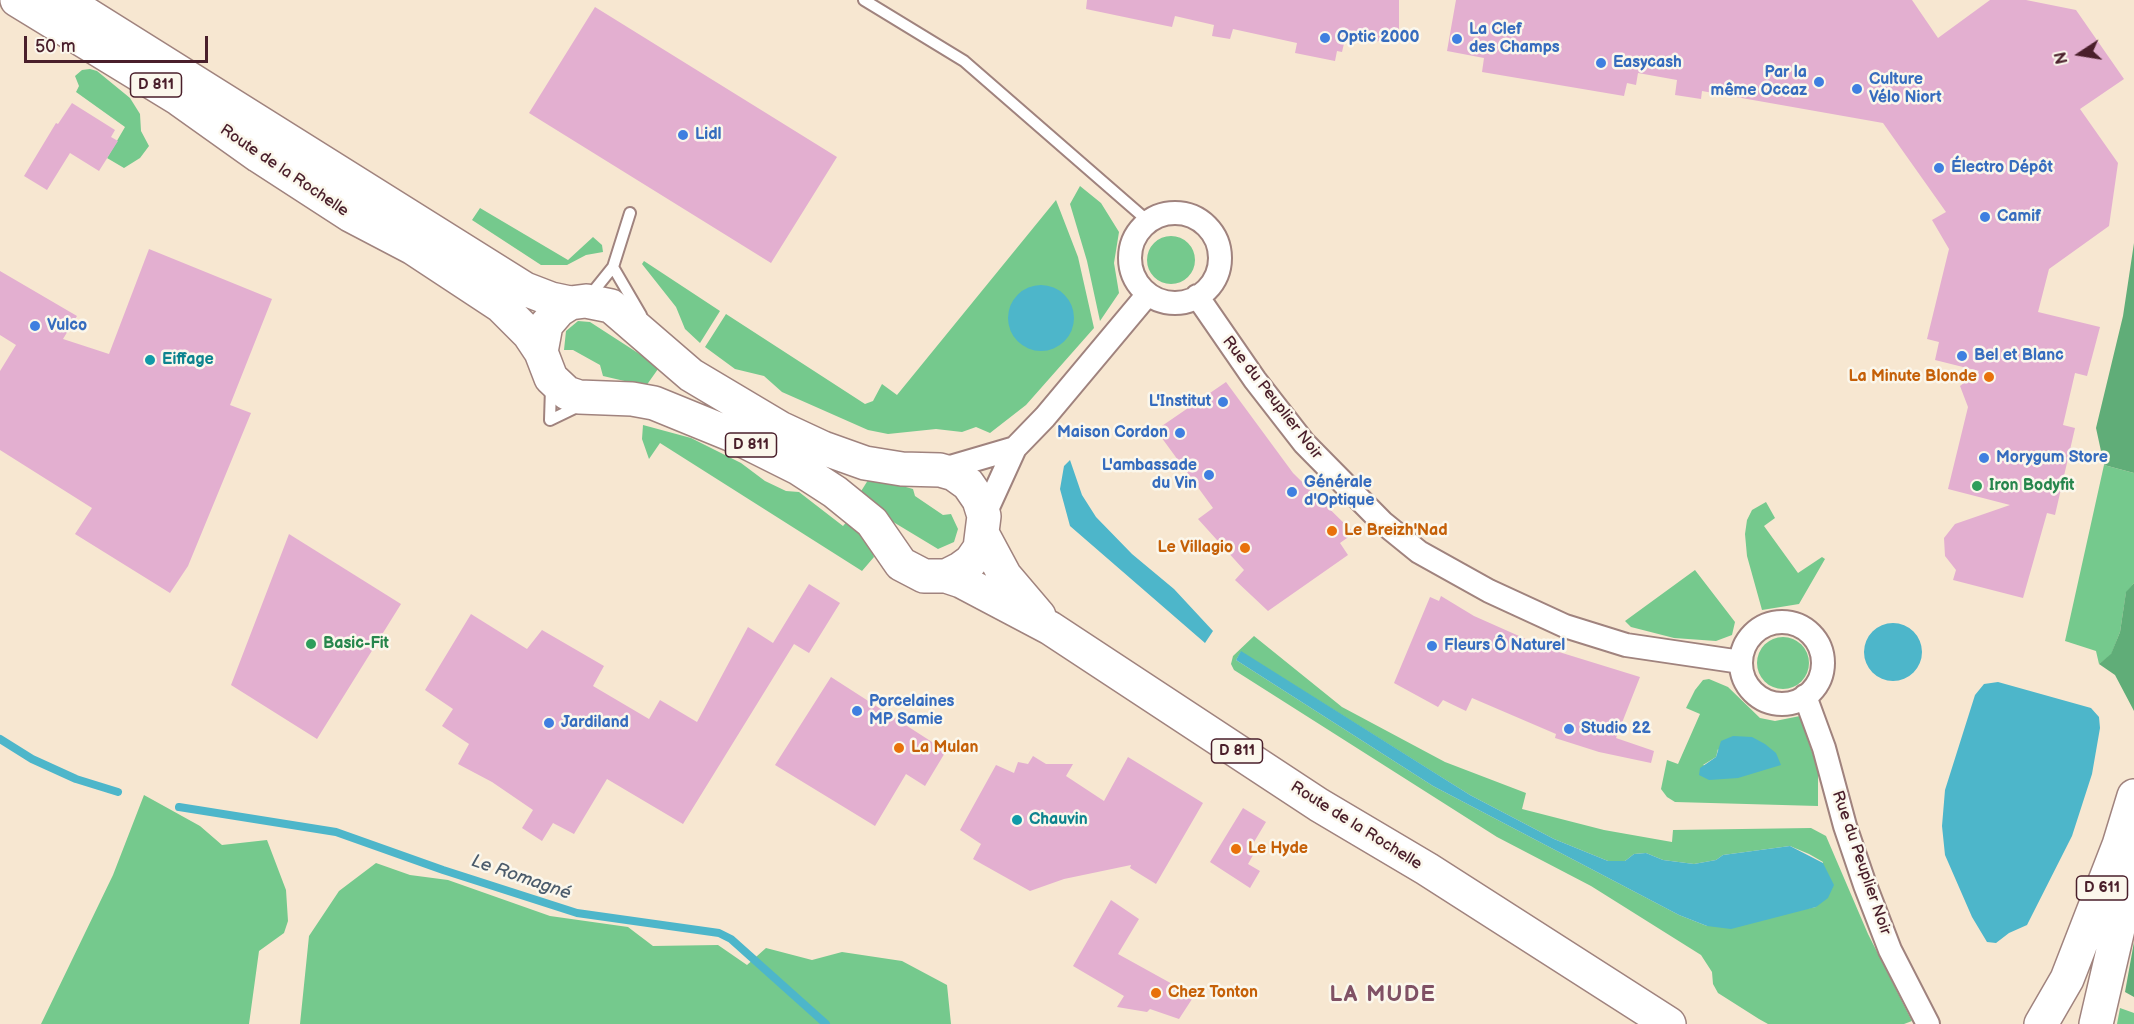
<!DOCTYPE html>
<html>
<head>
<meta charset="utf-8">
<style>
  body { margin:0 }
  #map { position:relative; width:2134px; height:1024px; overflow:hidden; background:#f7e7d1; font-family:"Balsamiq Sans",sans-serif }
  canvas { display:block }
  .north { position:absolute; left:2050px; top:24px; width:60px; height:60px; -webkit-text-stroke:4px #fbf7ec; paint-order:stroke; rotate:258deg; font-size:16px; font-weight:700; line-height:24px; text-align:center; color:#4a1f2b }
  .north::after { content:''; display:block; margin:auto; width:21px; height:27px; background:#4a1f2b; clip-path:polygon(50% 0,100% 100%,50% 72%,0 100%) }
  .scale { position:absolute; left:24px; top:36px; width:184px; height:27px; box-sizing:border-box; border:3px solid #4a1f2b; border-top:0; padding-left:8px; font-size:18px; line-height:21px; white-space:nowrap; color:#4a1f2b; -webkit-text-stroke:4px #fbf7ec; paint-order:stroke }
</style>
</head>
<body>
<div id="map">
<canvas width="2134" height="1024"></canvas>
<div class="north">N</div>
<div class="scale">50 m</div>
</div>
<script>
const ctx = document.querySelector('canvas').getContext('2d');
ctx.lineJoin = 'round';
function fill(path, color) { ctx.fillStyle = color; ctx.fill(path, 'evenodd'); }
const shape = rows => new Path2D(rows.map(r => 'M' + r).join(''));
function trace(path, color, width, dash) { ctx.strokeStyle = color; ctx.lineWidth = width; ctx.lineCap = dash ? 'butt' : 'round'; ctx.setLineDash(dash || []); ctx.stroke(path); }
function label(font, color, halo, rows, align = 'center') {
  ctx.font = font + ' "Balsamiq Sans",sans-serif'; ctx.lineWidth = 5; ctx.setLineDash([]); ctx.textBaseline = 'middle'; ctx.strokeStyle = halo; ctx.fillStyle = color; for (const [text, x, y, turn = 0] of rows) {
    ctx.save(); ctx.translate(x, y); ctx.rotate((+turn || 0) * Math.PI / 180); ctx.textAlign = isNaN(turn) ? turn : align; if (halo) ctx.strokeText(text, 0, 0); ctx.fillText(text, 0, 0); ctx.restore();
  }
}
const green = shape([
  [90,69,97,71,130,98,140,114,141,131,149,146,140,158,124,168,107,158,125,127,76,92,79,86,75,76,82,70],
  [1080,186,1101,203,1119,232,1114,263,1119,293,1100,321,1087,261,1070,204],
  [1056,200,1078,257,1094,328,1026,405,990,433,976,427,962,432,936,429,888,434,868,430,782,392,764,376,735,369,705,347,726,314,865,404,873,401,882,384,897,395],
  [480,208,568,260,593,237,602,245,603,252,586,255,567,265,541,265,472,220],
  '1147 260a24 24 0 1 1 48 0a24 24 0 1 1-48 0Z',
  [644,261,720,311,700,343,685,329,676,307,642,264],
  [578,321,590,322,655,364,658,369,646,386,603,376,600,365,573,350,564,350,566,331],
  [643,425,691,438,741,463,765,481,786,491,799,492,843,526,851,517,869,541,874,557,862,571,660,443,649,459,642,439],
  [2104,465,2134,473,2134,583,2126,593,2120,632,2111,655,2099,664,2096,651,2065,641],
  [870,477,913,489,915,496,943,515,951,514,958,529,954,542,938,549,880,514,858,496],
  [1766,502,1775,518,1764,526,1798,573,1822,557,1825,559,1799,604,1762,610,1747,556,1745,534,1747,520,1752,510],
  [1695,570,1735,622,1732,635,1716,641,1674,638,1631,627,1625,621],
  [1254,636,1342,707,1445,762,1526,793,1522,809,1604,830,1672,842,1673,830,1811,828,1826,836,1868,934,1912,1021,1904,1024,1768,1024,1759,1019,1718,993,1713,984,1712,972,1701,955,1591,886,1497,837,1234,670,1231,664,1233,656],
  [1241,652,1470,795,1554,839,1608,861,1625,861,1634,854,1646,853,1663,860,1694,864,1716,860,1723,855,1790,846,1809,854,1823,862,1816,907,1707,926,1679,915,1433,786,1236,660],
  '1757 663a26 26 0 1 1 52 0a26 26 0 1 1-52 0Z',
  [1709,679,1728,687,1760,718,1775,721,1800,716,1818,770,1818,806,1675,802,1667,797,1661,789,1667,760,1678,764,1700,714,1686,708,1695,690,1703,680],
  [1718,749,1738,778,1703,765,1716,757],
  [144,795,200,826,222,845,267,840,286,890,288,921,284,933,259,951,249,1024,41,1024,113,875],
  [376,863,410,875,448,880,550,916,628,927,653,946,718,945,747,965,766,948,812,960,842,952,902,961,947,985,951,1024,300,1024,309,936,339,891],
  [2120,1008,2134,1013,2134,1024,2117,1024]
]);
const forest = shape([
  [2134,243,2134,473,2104,465,2096,428,2123,316],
  [2134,583,2134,711,2115,675,2099,664,2111,654,2120,632,2126,592],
  [2134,942,2134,997,2125,992]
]);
const water = shape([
  '1008 318a33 33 0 1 1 66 0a33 33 0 1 1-66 0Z',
  [1070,460,1082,495,1096,517,1132,554,1174,589,1213,631,1205,643,1070,526,1060,489,1064,466],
  '1864 652a29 29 0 1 1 58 0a29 29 0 1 1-58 0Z',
  [1241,651,1470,795,1554,839,1608,861,1625,861,1634,854,1646,853,1663,860,1694,864,1716,860,1723,855,1790,846,1823,863,1834,885,1828,898,1816,907,1731,929,1707,926,1679,915,1433,786,1236,660],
  [1998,682,2091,708,2099,717,2100,728,2092,774,2072,836,2027,925,2009,933,1996,943,1987,942,1972,917,1945,855,1942,826,1945,790,1975,695,1984,684],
  [1733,736,1752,737,1765,744,1776,753,1781,765,1738,778,1709,780,1699,775,1700,768,1716,757,1721,741]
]);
const stream = shape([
  [0,739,32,759,76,779,118,792],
  [179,807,336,832,443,870,577,913,719,933,731,939,826,1024]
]);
const building = shape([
  [1087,0,1399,0,1399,29,1393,39,1388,40,1371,42,1346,35,1342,52,1337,51,1335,61,1295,53,1297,43,1233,29,1230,39,1212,36,1214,25,1175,16,1172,27,1086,9],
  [1456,0,1912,0,1938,38,1990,0,2026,0,2076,10,2124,79,2080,109,2118,163,2109,226,2049,269,2038,312,2100,327,2087,376,2075,373,2063,425,2075,428,2055,515,2047,513,2023,598,1953,580,1956,570,1945,556,1944,538,1955,524,2010,505,1948,489,1968,407,1960,386,1979,371,1935,360,1939,342,1927,339,1949,249,1932,220,1946,212,1883,123,1702,91,1701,99,1675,95,1677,80,1638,73,1636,85,1627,83,1624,96,1482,72,1484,58,1447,51],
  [595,7,837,157,771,263,529,113],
  [72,103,115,130,111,137,118,141,99,171,70,153,47,190,24,176,56,123,58,124],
  [149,249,272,299,230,405,251,413,188,566,170,593,75,534,92,508,0,450,0,371,16,345,0,335,0,271,77,316,63,339,109,354],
  [1226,382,1293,473,1354,533,1340,543,1348,555,1268,611,1235,580,1244,570,1198,519,1213,508,1156,430],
  [289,534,401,604,317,739,231,685],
  [809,584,840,603,809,653,794,644,683,824,607,779,574,834,553,823,542,841,522,828,533,810,492,782,458,764,469,744,442,726,453,709,425,690,471,614,527,649,542,630,604,666,593,686,649,719,660,700,697,722,748,627,773,643],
  [1441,596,1474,616,1546,648,1640,677,1616,738,1654,751,1651,763,1599,752,1555,738,1556,734,1472,698,1466,711,1443,700,1438,707,1394,683,1430,597,1439,601],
  [831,677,946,751,925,786,906,774,875,826,775,765],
  [1033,756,1046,764,1073,764,1066,776,1104,801,1128,757,1203,803,1156,884,1130,868,1131,865,1064,879,1030,891,973,859,981,844,960,830,996,765,1014,773,1018,762,1028,764],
  [1243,808,1266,822,1251,847,1256,850,1248,864,1260,871,1250,888,1210,862],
  [1111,900,1139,919,1118,954,1194,996,1179,1019,1150,1009,1147,1012,1117,1007,1124,996,1073,966]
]);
const lane = shape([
  [864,0,964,61,1141,215,1146,224],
  [613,267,630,213],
  [588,298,613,267,641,315],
  [550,420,579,406],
  [550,420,551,388]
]);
const street = shape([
  '1130 258a45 45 0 1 1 90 0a45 45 0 1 1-90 0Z',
  [1197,296,1255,380,1304,443,1382,522,1419,552,1489,591,1565,626,1626,645,1741,662],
  [940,470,1015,448],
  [984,516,1015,448,1045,417,1148,294],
  '1741 663a41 41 0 1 1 82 0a41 41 0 1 1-82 0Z',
  [1805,696,1824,748,1845,826,1865,885,1890,950,1928,1024]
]);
const primary = shape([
  [17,0,179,99,259,156,350,215,413,248,501,306,529,334,541,352,551,378,567,393,579,397,632,399,654,403,730,434,798,468,835,492,872,522,901,564,924,576,946,576,960,569,971,561,980,548,984,516,979,500,968,484,954,474,940,470,902,469,865,463,823,448,780,428,691,375,611,306,586,301,570,303,559,310,546,325,541,352],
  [64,0,525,289,551,299,570,303],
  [983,535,1005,576,1039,616],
  [946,576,961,581,1050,628,1319,805,1427,869,1669,1024],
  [2041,1024,2067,979,2119,845,2134,796],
  [2096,1024,2134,860]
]);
const markers = [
  [1325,38,6,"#3f7fe0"],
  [1457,39,6,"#3f7fe0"],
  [1601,63,6,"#3f7fe0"],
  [1819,82,6,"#3f7fe0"],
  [1857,89,6,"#3f7fe0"],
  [683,135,6,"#3f7fe0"],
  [1939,168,6,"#3f7fe0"],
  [1985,217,6,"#3f7fe0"],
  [35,326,6,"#3f7fe0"],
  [1962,356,6,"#3f7fe0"],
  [150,360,6,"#0f9aa8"],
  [1989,377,6,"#e8710a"],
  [1223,402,6,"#3f7fe0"],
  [1180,433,6,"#3f7fe0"],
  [1984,458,6,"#3f7fe0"],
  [1209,475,6,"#3f7fe0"],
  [1977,486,6,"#2e9e5b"],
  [1292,492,6,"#3f7fe0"],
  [1332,531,6,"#e8710a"],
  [1245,548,6,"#e8710a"],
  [311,644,6,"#2e9e5b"],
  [1432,646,6,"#3f7fe0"],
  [857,711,6,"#3f7fe0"],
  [549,723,6,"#3f7fe0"],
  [1569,729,6,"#3f7fe0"],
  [899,748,6,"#e8710a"],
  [1017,820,6,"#0f9aa8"],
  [1236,849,6,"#e8710a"],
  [1156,993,6,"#e8710a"]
];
const shields = [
  [156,85,51],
  [751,445,51],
  [1237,751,51],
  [2102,888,51]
];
const shieldNames = [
  ["D 811",156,85],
  ["D 811",751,445],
  ["D 811",1237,751],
  ["D 611",2102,888]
];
const shopNames = [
  ["La Clef",1469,30],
  ["des Champs",1469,48],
  ["Optic 2000",1337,38],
  ["Easycash",1613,63],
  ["Par la",1807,73,"right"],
  ["même Occaz",1807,91,"right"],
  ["Culture",1869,80],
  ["Vélo Niort",1869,98],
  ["Lidl",695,135],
  ["Électro Dépôt",1951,168],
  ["Camif",1997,217],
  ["Vulco",47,326],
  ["Bel et Blanc",1974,356],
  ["L'Institut",1211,402,"right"],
  ["Maison Cordon",1168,433,"right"],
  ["Morygum Store",1996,458],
  ["L'ambassade",1197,466,"right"],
  ["du Vin",1197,484,"right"],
  ["Générale",1304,483],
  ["d'Optique",1304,501],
  ["Fleurs Ô Naturel",1444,646],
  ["Porcelaines",869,702],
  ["MP Samie",869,720],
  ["Jardiland",561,723],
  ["Studio 22",1581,729]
];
const streetNames = [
  ["Route de la Rochelle",284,171,34],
  ["Rue du Peuplier Noir",1272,398,52],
  ["Route de la Rochelle",1356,826,32],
  ["Rue du Peuplier Noir",1861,863,71]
];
const cultureNames = [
  ["Eiffage",162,360],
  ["Chauvin",1029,820]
];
const foodNames = [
  ["La Minute Blonde",1977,377,"right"],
  ["Le Breizh'Nad",1344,531],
  ["Le Villagio",1233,548,"right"],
  ["La Mulan",911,748],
  ["Le Hyde",1248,849],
  ["Chez Tonton",1168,993]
];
const leisureNames = [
  ["Iron Bodyfit",1989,486],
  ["Basic-Fit",323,644]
];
const waterNames = [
  ["Le Romagné",521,878,19]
];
const districtNames = [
  ["LA MUDE",1383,995]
];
fill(green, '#75c98d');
fill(forest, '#60ad78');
fill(water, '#4db6ca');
trace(stream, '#4db6ca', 8);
fill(building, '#e3afd0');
trace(lane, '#a0837e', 14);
trace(street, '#a0837e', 26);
trace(primary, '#a0837e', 36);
trace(lane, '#fff', 10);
trace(street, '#fff', 22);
trace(primary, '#fff', 33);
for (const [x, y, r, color] of markers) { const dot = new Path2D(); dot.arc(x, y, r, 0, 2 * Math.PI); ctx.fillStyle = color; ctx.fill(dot); trace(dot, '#fbf7ec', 2); }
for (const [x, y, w] of shields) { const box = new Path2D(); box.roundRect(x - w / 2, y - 12, w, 24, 4.5); ctx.fillStyle = '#fbf7ec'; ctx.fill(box); trace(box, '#4a1f2b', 1.5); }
label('bold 15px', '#4a1f2b', null, shieldNames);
label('bold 16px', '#366cbe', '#fbf7ec', shopNames, 'left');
label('16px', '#4a1f2b', '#fbf7ec', streetNames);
label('bold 16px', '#0d838f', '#fbf7ec', cultureNames, 'left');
label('bold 16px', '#c56008', '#fbf7ec', foodNames, 'left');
label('bold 16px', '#27864d', '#fbf7ec', leisureNames, 'left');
label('italic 18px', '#4b5b6b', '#fbf7ec', waterNames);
ctx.letterSpacing = '1.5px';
label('bold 22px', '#805165', '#fbf7ec', districtNames);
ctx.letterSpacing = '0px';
</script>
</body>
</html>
